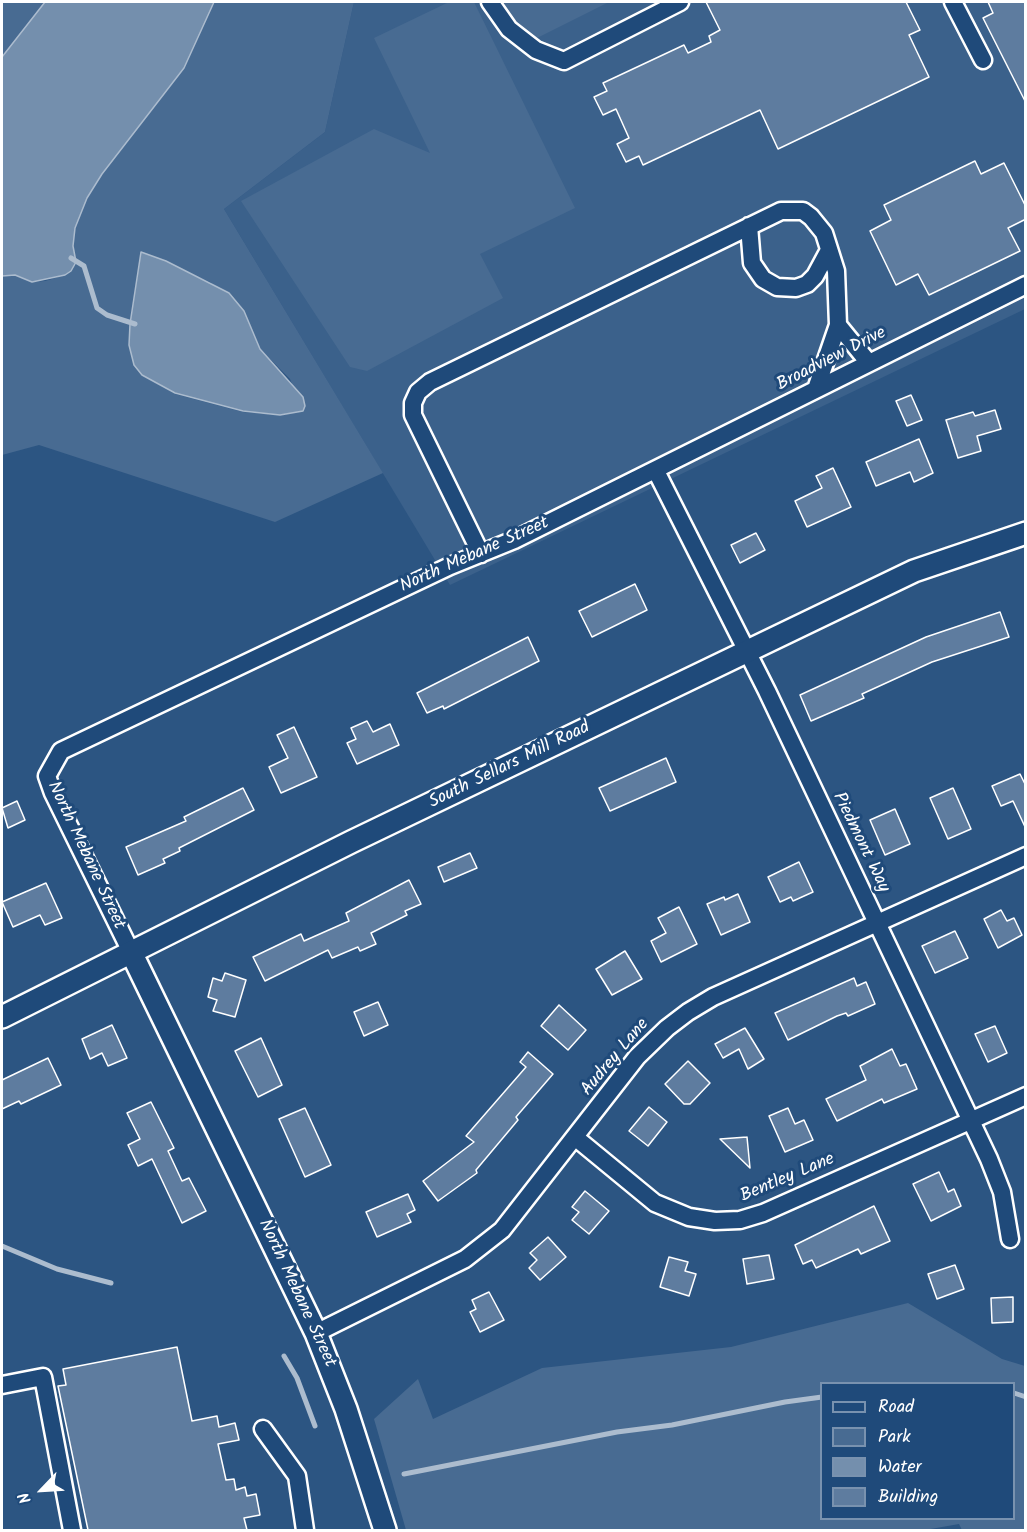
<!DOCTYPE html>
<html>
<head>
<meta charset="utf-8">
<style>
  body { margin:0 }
  #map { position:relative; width:1027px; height:1532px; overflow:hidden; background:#2c5582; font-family:Kalam,sans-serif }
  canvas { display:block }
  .frame { position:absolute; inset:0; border:3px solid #fff; pointer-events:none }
  .legend { position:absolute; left:820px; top:1382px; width:195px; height:138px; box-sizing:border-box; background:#1f4a7a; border:2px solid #7992af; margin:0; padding:8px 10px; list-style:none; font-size:18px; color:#fff }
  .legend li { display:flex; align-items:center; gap:12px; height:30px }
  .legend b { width:30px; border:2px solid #7992af }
  .north { position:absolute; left:12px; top:1460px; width:60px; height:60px; -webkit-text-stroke:4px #1f4a7a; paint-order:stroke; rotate:245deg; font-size:16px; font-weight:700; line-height:24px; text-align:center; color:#fff }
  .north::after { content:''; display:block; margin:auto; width:21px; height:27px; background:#fff; clip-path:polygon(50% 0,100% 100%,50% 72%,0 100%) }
</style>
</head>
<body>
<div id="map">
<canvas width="1027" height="1532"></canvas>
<div class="frame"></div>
<ul class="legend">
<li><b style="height:8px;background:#1f4a7a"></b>Road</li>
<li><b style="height:16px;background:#486b92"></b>Park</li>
<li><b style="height:16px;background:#748fad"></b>Water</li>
<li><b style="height:16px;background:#5e7c9f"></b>Building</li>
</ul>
<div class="north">N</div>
</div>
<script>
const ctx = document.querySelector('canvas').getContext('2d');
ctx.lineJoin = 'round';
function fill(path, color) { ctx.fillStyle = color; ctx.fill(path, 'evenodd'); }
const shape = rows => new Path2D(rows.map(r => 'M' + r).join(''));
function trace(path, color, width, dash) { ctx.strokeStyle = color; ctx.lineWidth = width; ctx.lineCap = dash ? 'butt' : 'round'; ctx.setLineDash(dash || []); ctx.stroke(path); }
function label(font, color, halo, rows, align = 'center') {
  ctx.font = font + ' Kalam,sans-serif'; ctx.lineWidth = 6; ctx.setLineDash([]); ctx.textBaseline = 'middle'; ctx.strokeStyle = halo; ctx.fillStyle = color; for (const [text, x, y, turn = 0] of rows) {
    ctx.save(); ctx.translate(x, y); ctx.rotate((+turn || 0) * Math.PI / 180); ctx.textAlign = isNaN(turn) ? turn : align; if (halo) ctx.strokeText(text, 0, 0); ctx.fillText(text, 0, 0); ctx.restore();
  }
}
const built = shape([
  [354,2,1025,2,1025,309,450,585,224,209,325,132]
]);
const green = shape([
  [2,2,45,2,2,57],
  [214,2,354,2,325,132,224,209,383,473,275,522,39,445,2,455,2,276,15,275,32,282,45,281,65,275,76,262,73,246,75,228,87,198,102,174,184,68],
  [141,252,210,282,244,311,260,349,290,379,303,411,280,415,243,412,175,394,142,375,129,345,130,324],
  [449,2,474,2,575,208,480,254,503,298,367,371,350,367,241,201,374,129,430,153,374,38],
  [500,2,609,2,537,38,521,29],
  [908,1303,1002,1359,1025,1366,1025,1530,962,1530,959,1524,925,1530,406,1530,374,1419,418,1379,433,1419,542,1368,731,1347],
  [822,1384,1014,1384,1014,1518,822,1518]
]);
const water = shape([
  [45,2,214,2,184,68,102,174,87,198,75,228,73,246,76,262,71,271,65,275,32,282,15,275,2,276,2,57,45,2],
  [141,252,166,261,229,293,244,311,260,349,303,397,305,406,303,411,280,415,243,411,175,393,142,375,134,365,129,345,130,324,141,252]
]);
const stream = shape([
  [71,258,84,266,97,308,107,315,135,324],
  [2,1246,57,1269,111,1283],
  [284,1356,297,1378,315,1426],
  [1014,1393,1026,1397],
  [404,1474,617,1432,672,1425,785,1402,822,1397]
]);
const building = shape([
  [706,2,906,2,920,30,909,35,929,77,778,149,760,110,643,165,639,156,626,162,617,144,629,138,616,109,603,115,594,97,607,91,603,83,684,45,688,53,711,42,709,36,720,30,706,2],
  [988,2,1026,2,1026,103,983,18,993,13,988,2],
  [975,161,981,174,1004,163,1026,207,1026,219,1008,228,1020,251,929,295,918,274,896,285,870,231,891,220,884,205,975,161],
  [911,395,922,420,907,426,896,401,911,395],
  [995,410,1001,429,977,436,981,451,958,458,946,420,973,412,975,416,995,410],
  [919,439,933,473,914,482,910,472,876,486,866,462,919,439],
  [833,468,851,507,807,527,795,501,822,488,816,476,833,468],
  [756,533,765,550,740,563,731,545,756,533],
  [635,584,647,610,592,637,579,611,635,584],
  [1000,612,1009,637,932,662,862,694,864,698,811,721,800,695,926,637,1000,612],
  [528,637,539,661,444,709,443,706,427,713,417,693,528,637],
  [367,721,373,732,390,724,399,745,357,764,347,743,356,739,351,728,367,721],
  [294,727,317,777,281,793,269,767,288,758,277,735,294,727],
  [666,758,676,782,610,811,599,788,666,758],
  [1020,774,1026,786,1026,829,1013,801,1001,806,992,786,1020,774],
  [243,788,254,810,179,848,180,851,163,859,165,863,138,875,126,847,186,821,184,817,243,788],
  [953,788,971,829,948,839,930,798,953,788],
  [17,801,25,820,8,828,2,808,17,801],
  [895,809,910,844,885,855,870,820,895,809],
  [470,853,477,868,444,882,438,867,470,853],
  [799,862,813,892,793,901,791,897,780,902,768,877,799,862],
  [409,880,421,904,405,911,407,915,371,933,376,944,360,951,358,947,332,958,328,950,265,981,253,957,301,934,304,941,349,921,346,913,409,880],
  [46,883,62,918,45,925,40,915,13,927,2,902,46,883],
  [738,894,750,922,721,935,707,904,724,897,725,900,738,894],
  [679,907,697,944,661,962,651,941,666,933,658,918,679,907],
  [1001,910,1007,921,1014,918,1022,935,998,948,984,919,1001,910],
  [955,931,968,958,935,973,922,946,955,931],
  [625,951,642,979,612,995,596,969,625,951],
  [225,973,246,980,235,1017,213,1011,217,1000,208,997,213,978,222,981,225,973],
  [854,978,857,986,866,982,875,1004,848,1016,846,1013,837,1016,788,1040,775,1013,854,978],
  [378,1002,388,1025,364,1036,354,1012,378,1002],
  [559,1005,586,1030,568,1050,541,1026,559,1005],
  [112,1025,127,1058,108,1066,102,1053,90,1059,82,1039,112,1025],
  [995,1026,1007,1053,988,1062,975,1034,995,1026],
  [745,1028,764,1059,748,1069,739,1049,723,1058,715,1044,745,1028],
  [261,1038,282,1085,258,1097,235,1051,261,1038],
  [892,1049,900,1066,906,1064,917,1089,884,1103,882,1099,837,1121,826,1099,866,1080,860,1066,892,1049],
  [528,1052,553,1074,516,1117,518,1120,476,1170,477,1173,438,1201,423,1181,474,1142,466,1136,526,1067,520,1062,528,1052],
  [48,1058,61,1085,21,1104,19,1101,2,1109,2,1080,48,1058],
  [688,1061,710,1083,690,1104,684,1104,665,1084,688,1061],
  [151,1102,174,1148,168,1151,182,1181,189,1178,206,1211,182,1223,152,1159,138,1166,128,1145,140,1139,127,1113,151,1102],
  [649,1107,667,1122,648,1146,629,1131,649,1107],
  [305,1108,331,1165,305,1177,279,1119,305,1108],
  [788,1108,795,1124,804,1120,813,1140,785,1152,769,1116,788,1108],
  [747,1137,750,1168,720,1139,747,1137],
  [939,1172,948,1192,954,1189,961,1206,931,1221,913,1184,939,1172],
  [585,1191,609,1211,589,1234,572,1220,579,1212,572,1207,585,1191],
  [408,1194,415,1210,407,1214,411,1222,377,1237,366,1212,408,1194],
  [874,1206,890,1241,861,1254,858,1249,816,1268,812,1260,803,1264,795,1245,874,1206],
  [548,1237,566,1257,540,1280,529,1268,537,1260,530,1253,548,1237],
  [769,1255,774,1279,747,1284,743,1259,769,1255],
  [669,1257,688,1262,685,1271,696,1274,689,1296,660,1287,669,1257],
  [955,1265,964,1289,937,1299,928,1274,955,1265],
  [489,1292,504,1320,480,1332,470,1312,476,1309,472,1300,489,1292],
  [1013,1297,1013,1322,992,1323,991,1298,1013,1297],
  [177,1347,192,1421,217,1416,219,1427,235,1423,239,1440,218,1444,226,1480,234,1479,236,1490,245,1487,247,1496,256,1494,260,1515,244,1518,247,1530,88,1530,58,1386,66,1385,63,1369,177,1347]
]);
const minor = shape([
  [490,2,509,29,536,50,564,61,680,2],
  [953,2,983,60],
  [749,226,752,263,763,279,777,287,796,288,807,284,815,276,829,250],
  [838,325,869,363],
  [656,471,767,691,989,1159,1002,1192,1010,1239],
  [481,554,413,415,413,403,418,392,430,382,781,211,803,211,811,217,824,233,836,271,838,325,816,389],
  [131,952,53,793,47,776,61,751,450,566,514,540,1026,285],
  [576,1138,655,1203,689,1217,715,1221,740,1220,763,1213,1026,1096],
  [316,1333,465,1259,502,1230,637,1057,667,1028,688,1012,713,997,1026,856],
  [2,1385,43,1377,72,1530],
  [263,1429,297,1476,305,1530]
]);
const major = shape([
  [131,952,316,1333,346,1409,385,1530],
  [2,1017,351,842,914,571,1026,533]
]);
const streetNames = [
  ["Broadview Drive",832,360,-27],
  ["North Mebane Street",475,556,-24],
  ["South Sellars Mill Road",510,766,-26],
  ["Piedmont Way",860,843,64],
  ["North Mebane Street",85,856,65],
  ["Audrey Lane",616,1058,-50],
  ["Bentley Lane",788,1179,-23],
  ["North Mebane Street",296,1294,65]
];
fill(built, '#3b618b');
fill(green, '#486b92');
fill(water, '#748fad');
trace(water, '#acbcce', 1.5);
trace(stream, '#acbcce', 5);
fill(building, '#5e7c9f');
trace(building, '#fff', 1.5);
trace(minor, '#fff', 21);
trace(major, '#fff', 26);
trace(minor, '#1f4a7a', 16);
trace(major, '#1f4a7a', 21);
label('18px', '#fff', '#1f4a7a', streetNames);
</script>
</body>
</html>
